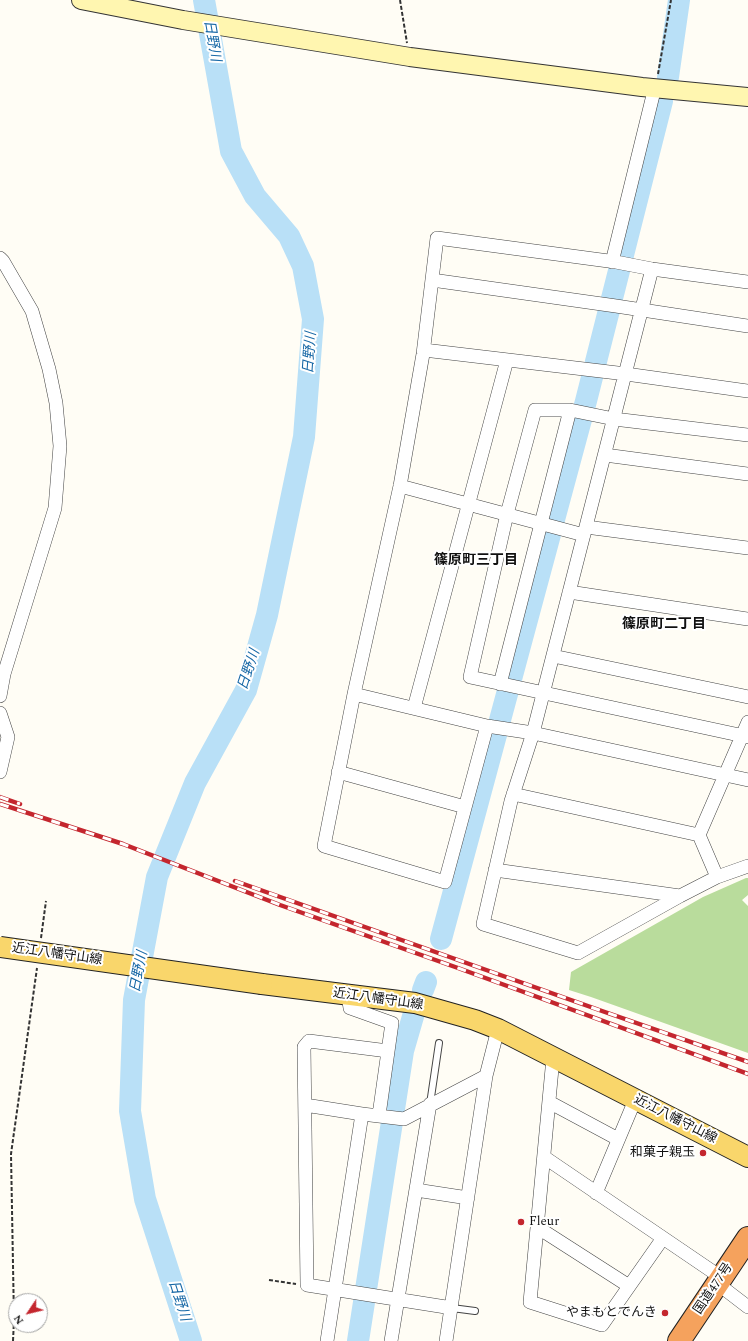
<!DOCTYPE html>
<html>
<head>
<meta charset="utf-8">
<style>
  body { margin:0 }
  #map { position:relative; width:748px; height:1341px; overflow:hidden; background:#fffdf5; font-family:Spectral,serif }
  canvas { display:block }
  .north { position:absolute; left:8px; top:1293px; width:40px; height:40px; box-sizing:border-box; background:#fff; border:1px solid #a0a0a0; border-radius:50%; rotate:235deg; font-size:11px; font-weight:700; line-height:16px; text-align:center; color:#111 }
  .north::after { content:''; display:block; margin:auto; width:14px; height:18px; background:#c4262e; clip-path:polygon(50% 0,100% 100%,50% 72%,0 100%) }
</style>
</head>
<body>
<div id="map">
<canvas width="748" height="1341"></canvas>
<div class="north">N</div>
</div>
<script>
const ctx = document.querySelector('canvas').getContext('2d');
ctx.lineJoin = 'round';
function fill(path, color) { ctx.fillStyle = color; ctx.fill(path, 'evenodd'); }
const shape = rows => new Path2D(rows.map(r => 'M' + r).join(''));
function trace(path, color, width, dash) { ctx.strokeStyle = color; ctx.lineWidth = width; ctx.lineCap = dash ? 'butt' : 'round'; ctx.setLineDash(dash || []); ctx.stroke(path); }
function label(font, color, halo, rows, align = 'center') {
  ctx.font = font + ' Spectral,"Noto Sans JP",serif'; ctx.lineWidth = 4; ctx.setLineDash([]); ctx.textBaseline = 'middle'; ctx.strokeStyle = halo; ctx.fillStyle = color; for (const [text, x, y, turn = 0] of rows) {
    ctx.save(); ctx.translate(x, y); ctx.rotate((+turn || 0) * Math.PI / 180); ctx.textAlign = isNaN(turn) ? turn : align; if (halo) ctx.strokeText(text, 0, 0); ctx.fillText(text, 0, 0); ctx.restore();
  }
}
const forest = shape([
  [746,878,748,878,748,895,742,900,748,906,748,1053,591,997,569,990,571,972,703,897]
]);
const river = shape([
  [668,77,679,0],
  [441,939,586,401,662,101],
  [423,990,426,982],
  [191,1341,145,1199,130,1111,134,1000,157,877,195,783,246,690,267,615,304,437,313,319,303,266,289,236,255,196,231,151,204,0],
  [358,1341,403,1051,414,1013]
]);
const path = shape([
  [400,0,407,43],
  [658,74,671,0],
  [41,938,46,901],
  [269,1280,296,1284],
  [13,1341,14,1320,11,1154,37,968]
]);
const lane = shape([
  [430,1104,439,1043],
  [452,1308,475,1311]
]);
const street = shape([
  [0,258,3,261,32,311,49,369,56,403,60,446,55,508,4,674,0,696],
  [612,262,655,87],
  [652,269,533,733,511,801,483,924,578,953,680,896,717,877,748,866],
  [432,280,616,306,748,326],
  [424,350,626,374,748,391],
  [748,435,614,419,570,410,535,410,507,514,470,677,748,737],
  [605,455,748,474],
  [400,486,584,535],
  [586,527,748,548],
  [569,592,748,619],
  [553,656,748,697],
  [500,684,570,410],
  [354,694,487,726,533,733,748,780],
  [414,708,507,360],
  [0,713,8,737,0,772],
  [487,726,445,882,324,846,354,694,400,486,423,354,437,238,616,262,652,269,748,282],
  [338,772,465,807],
  [513,794,699,835],
  [495,870,680,896],
  [717,877,699,835,748,722],
  [348,995,350,1008,392,1023,379,1115],
  [388,1051,309,1041,304,1047,307,1285,452,1308],
  [553,1058,530,1302,602,1325,663,1238],
  [549,1102,618,1139],
  [305,1105,362,1114],
  [544,1157,722,1278],
  [416,1190,468,1198],
  [596,1193,635,1100],
  [537,1227,629,1286],
  [718,1284,748,1307],
  [327,1341,362,1114,404,1119,486,1076],
  [391,1341,430,1104],
  [446,1341,486,1076,498,1029]
]);
const secondary = shape([
  [81,0,183,20,410,57,642,87,748,97]
]);
const primary = shape([
  [262,984,415,1003,475,1020,498,1029,748,1157]
]);
const highway = shape([
  [679,1341,748,1238]
]);
const rail = shape([
  [0,797,20,804],
  [0,804,123,844,280,905,458,968,748,1074],
  [235,881,602,1011,748,1062]
]);
const primaryBridge = shape([
  [0,947,262,984]
]);
const markers = [
  [703,1153,4,"#c4262e"],
  [521,1222,4,"#c4262e"],
  [665,1313,4,"#c4262e"]
];
const streetNames = [
  ["近江八幡守山線",57,955,8],
  ["近江八幡守山線",378,1000,8],
  ["近江八幡守山線",675,1120,27],
  ["国道477号",714,1289,-56]
];
const poiNames = [
  ["和菓子親玉",695,1153],
  ["Fleur",529,1222,"left"],
  ["やまもとでんき",657,1313]
];
const waterNames = [
  ["日野川",211,41,80],
  ["日野川",311,353,-86],
  ["日野川",250,670,-72],
  ["日野川",140,972,-79],
  ["日野川",178,1301,72]
];
const neighbourhoodNames = [
  ["篠原町三丁目",476,561],
  ["篠原町二丁目",664,625]
];
fill(forest, '#b9dc9c');
trace(river, '#b9e0f7', 22);
trace(lane, '#444', 8);
trace(street, '#444', 14);
trace(secondary, '#333', 20);
trace(primary, '#222', 22);
trace(highway, '#222', 24);
trace(path, '#333', 2, [4, 2]);
trace(lane, '#fff', 6);
trace(street, '#fff', 13);
trace(secondary, '#fff6b0', 18);
trace(primary, '#f9d66b', 20);
trace(highway, '#f5a25d', 22);
trace(rail, '#c4262e', 4.5);
trace(rail, '#fff', 3, [9]);
trace(primaryBridge, '#222', 22, []);
trace(primaryBridge, '#f9d66b', 20);
for (const [x, y, r, color] of markers) { const dot = new Path2D(); dot.arc(x, y, r, 0, 2 * Math.PI); ctx.fillStyle = color; ctx.fill(dot); trace(dot, '#fff', 1.5); }
label('13px', '#111', '#fff', streetNames);
label('13px', '#111', '#fff', poiNames, 'right');
label('italic 14px', '#1768a6', '#fff', waterNames);
label('bold 14px', '#111', '#fff', neighbourhoodNames);
</script>
</body>
</html>
